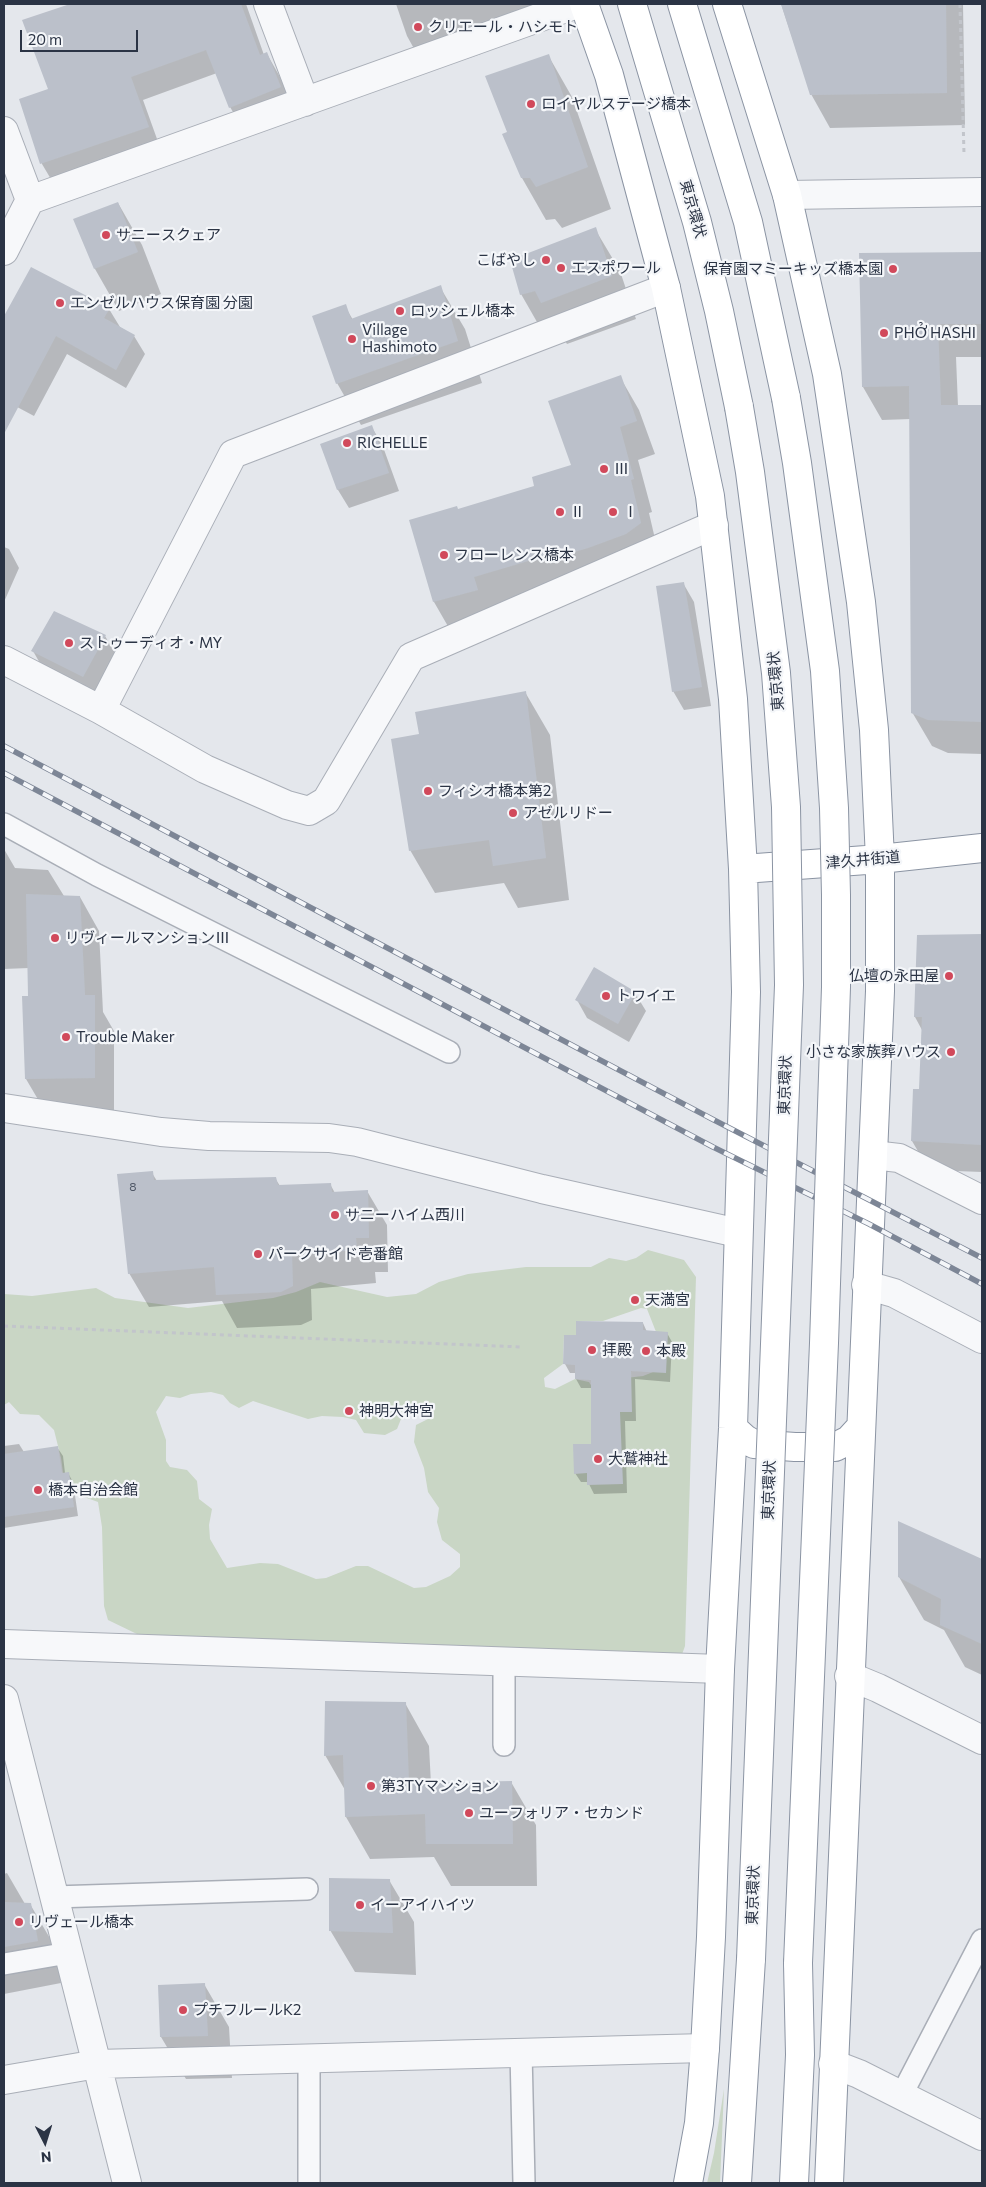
<!DOCTYPE html>
<html>
<head>
<meta charset="utf-8">
<style>
  body { margin:0 }
  #map { position:relative; width:986px; height:2187px; overflow:hidden; background:#e4e7ec; font-family:Commissioner,sans-serif }
  canvas { display:block }
  .frame { position:absolute; inset:0; border:5px solid #2b3445; pointer-events:none }
  .north { position:absolute; left:20px; top:2117px; width:50px; height:50px; -webkit-text-stroke:4px #f4f6f9; paint-order:stroke; rotate:175deg; font-size:14px; font-weight:700; line-height:20px; text-align:center; color:#2b3445 }
  .north::after { content:''; display:block; margin:auto; width:18px; height:22px; background:#2b3445; clip-path:polygon(50% 0,100% 100%,50% 72%,0 100%) }
  .scale { position:absolute; left:20px; top:30px; width:118px; height:22px; box-sizing:border-box; border:2px solid #2b3445; border-top:0; padding-left:6px; font-size:15px; line-height:18px; white-space:nowrap; color:#2b3445; -webkit-text-stroke:4px #f4f6f9; paint-order:stroke }
</style>
</head>
<body>
<div id="map">
<canvas width="986" height="2187"></canvas>
<div class="frame"></div>
<div class="north">N</div>
<div class="scale">20 m</div>
</div>
<script>
const ctx = document.querySelector('canvas').getContext('2d');
ctx.lineJoin = 'round';
function fill(path, color) { ctx.fillStyle = color; ctx.fill(path, 'evenodd'); }
const shape = rows => new Path2D(rows.map(r => 'M' + r).join(''));
function trace(path, color, width, dash) { ctx.strokeStyle = color; ctx.lineWidth = width; ctx.lineCap = dash ? 'butt' : 'round'; ctx.setLineDash(dash || []); ctx.stroke(path); }
function label(font, color, halo, rows, align = 'center') {
  ctx.font = font + ' Commissioner,"Noto Sans JP",sans-serif'; ctx.lineWidth = 4.5; ctx.setLineDash([]); ctx.textBaseline = 'middle'; ctx.strokeStyle = halo; ctx.fillStyle = color; for (const [text, x, y, turn = 0] of rows) {
    ctx.save(); ctx.translate(x, y); ctx.rotate((+turn || 0) * Math.PI / 180); ctx.textAlign = isNaN(turn) ? turn : align; if (halo) ctx.strokeText(text, 0, 0); ctx.fillText(text, 0, 0); ctx.restore();
  }
}
const green = shape([
  [648,1250,684,1260,696,1277,685,1646,680,1660,169,1639,139,1635,108,1620,104,1606,102,1527,98,1502,76,1494,64,1480,61,1458,54,1430,39,1415,20,1414,9,1402,4,1405,4,1294,32,1296,96,1288,115,1298,188,1308,273,1298,296,1292,320,1282,387,1297,416,1294,439,1282,468,1274,526,1267,591,1267,609,1258,626,1261,636,1258],
  [641,1308,647,1309,660,1342,658,1370,643,1376,625,1378,594,1390,589,1382,575,1379,555,1389,545,1387,544,1378,563,1364,564,1335,576,1335,576,1321,603,1321],
  [211,1392,223,1395,230,1403,239,1408,253,1401,308,1419,322,1416,343,1417,356,1420,364,1433,385,1435,397,1429,403,1414,414,1409,430,1409,432,1417,416,1425,414,1442,424,1468,428,1492,439,1508,437,1522,442,1540,460,1554,460,1567,450,1576,426,1587,414,1588,368,1566,356,1566,326,1578,316,1579,278,1564,260,1563,227,1568,210,1539,209,1525,212,1509,199,1499,197,1481,187,1470,170,1467,166,1461,166,1440,156,1412,166,1396,180,1398,191,1394],
  [724,2089,720,2183,707,2183,714,2153]
]);
const shadow = shape([
  [74,4,246,4,264,55,267,54,280,77,293,110,244,130,230,107,217,73,143,100,161,150,55,186,42,164,20,100,49,90,24,21],
  [396,4,554,4,479,37,481,54,427,72,407,36],
  [781,4,963,4,965,125,830,128,811,94],
  [548,55,572,97,611,209,562,228,555,219,546,220,522,178,508,132],
  [118,203,142,245,161,294,119,311,95,269,75,219],
  [595,229,620,271,636,319,567,344,560,333,545,336,521,294],
  [982,253,982,357,956,357,958,406,982,406,982,754,948,753,932,746,912,712,911,419,882,420,863,387,860,254],
  [32,269,109,309,120,327,134,336,145,354,126,388,67,354,34,416,4,400,4,318],
  [440,287,465,329,482,383,361,425,337,383,345,306,353,320],
  [620,377,639,410,655,454,638,460,652,512,649,513,659,556,453,635,434,602,411,521,458,511,536,487,572,466],
  [371,426,382,444,399,491,349,508,338,490,321,445],
  [4,547,9,549,19,568,4,602],
  [683,583,694,602,711,706,684,710,673,691],
  [105,636,130,678,108,718,57,693,33,651],
  [525,692,550,735,569,900,518,908,504,883,435,893,410,850,420,735],
  [4,849,15,868,48,870,64,896,80,897,99,931,103,1012,114,1031,114,1112,46,1113,26,1079,29,968,4,969],
  [918,936,982,936,982,1172,929,1170,912,1141,920,1091,922,1030,915,1017],
  [635,993,646,1011,629,1042,587,1018,577,1000],
  [152,1173,157,1181,275,1178,280,1186,330,1184,335,1193,367,1191,387,1225,388,1272,375,1272,376,1283,311,1289,312,1320,301,1325,237,1328,222,1301,149,1307,129,1273],
  [643,1323,647,1332,667,1333,672,1342,670,1382,635,1379,636,1421,625,1421,627,1493,594,1494,588,1482,581,1482,575,1473,592,1445,592,1388,581,1388,576,1379,576,1373,570,1373,565,1364,578,1336],
  [19,1444,24,1452,57,1447,63,1456,65,1473,68,1473,73,1482,78,1516,4,1528,4,1446],
  [899,1523,982,1561,982,1675,965,1667,944,1630,924,1620,899,1577],
  [405,1703,429,1746,431,1784,511,1782,536,1825,537,1886,451,1886,434,1857,370,1859,346,1817,345,1790,325,1755],
  [7,1873,25,1904,30,1904,55,1947,61,1983,4,1994,4,1874],
  [389,1880,414,1922,416,1975,355,1972,330,1930],
  [204,1984,229,2027,232,2078,186,2079,161,2037,159,1986]
]);
const building = shape([
  [70,4,241,4,260,55,267,52,281,87,229,108,206,50,131,77,149,127,40,164,19,99,48,89,22,20],
  [781,4,946,4,947,93,810,95],
  [549,54,588,167,536,187,530,178,521,178,502,134,507,132,485,76],
  [118,202,138,252,94,269,73,219],
  [596,227,612,276,541,303,535,291,520,295,510,260],
  [982,252,982,324,938,324,941,405,982,405,982,722,928,720,911,713,909,386,862,387,859,253],
  [31,267,110,308,104,318,135,335,116,370,56,336,4,434,4,316],
  [441,285,458,341,336,384,312,316,346,304,351,319],
  [621,375,637,421,620,427,634,479,631,480,641,523,626,534,588,548,553,558,552,554,474,577,478,590,433,602,409,520,457,506,458,509,534,486,532,477,571,465,548,401],
  [372,425,389,473,337,490,320,444],
  [684,582,702,687,672,692,656,586],
  [54,611,106,635,83,677,31,651],
  [526,691,546,858,493,866,489,840,409,851,391,739,419,734,415,712],
  [26,894,80,896,85,995,95,995,95,1078,25,1079,22,996,28,996],
  [982,934,982,1145,911,1141,913,1089,919,1089,922,1017,914,1017,917,935],
  [594,967,636,992,618,1024,575,1000],
  [153,1171,154,1180,276,1177,278,1185,331,1183,332,1192,368,1190,369,1238,356,1238,357,1250,292,1255,293,1286,281,1292,216,1295,214,1267,128,1274,117,1174],
  [576,1321,643,1322,643,1330,668,1332,666,1373,631,1371,632,1412,620,1412,623,1484,587,1485,587,1473,574,1474,573,1444,591,1444,591,1380,575,1379,575,1365,563,1364,564,1335,576,1335],
  [58,1446,62,1473,69,1472,74,1507,4,1517,4,1454],
  [898,1521,982,1559,982,1644,940,1625,941,1599,898,1577],
  [325,1701,406,1702,409,1783,512,1781,513,1844,426,1844,425,1814,345,1817,343,1755,324,1756],
  [329,1878,390,1879,393,1933,329,1931],
  [4,1902,31,1903,38,1941,4,1947],
  [205,1983,208,2036,160,2037,158,1985]
]);
const path = shape([
  [960,4,964,154],
  [4,1326,522,1347]
]);
const service = shape([
  [4,824,97,875,449,1052],
  [504,1662,504,1745],
  [54,1897,307,1889],
  [4,1964,68,1953],
  [521,2052,524,2183],
  [901,2096,982,1940],
  [309,2183,309,2058]
]);
const minor = shape([
  [268,4,305,102],
  [4,131,30,200],
  [4,251,30,200,577,4],
  [4,660,101,710,205,769,287,805,309,811,326,801,411,657,714,525],
  [101,710,233,454,666,288],
  [873,1155,899,1158,982,1200],
  [866,1285,894,1293,982,1339],
  [4,1644,720,1669],
  [849,1676,878,1688,982,1740],
  [4,1699,127,2183],
  [833,2064,859,2074,982,2136],
  [4,2080,97,2064,705,2048]
]);
const tertiary = shape([
  [787,195,982,192],
  [4,1108,161,1132,209,1136,329,1138,357,1142,542,1189,738,1233]
]);
const trunk = shape([
  [584,4,609,75,666,288,710,496,733,699,743,869,746,992,733,1428,720,1669,711,1937,705,2048,699,2123,688,2183],
  [632,4,697,222,719,311,739,407],
  [682,4,748,222,786,398],
  [727,4,787,195,827,374,861,602,874,730,880,859,880,991,829,2183],
  [743,869,880,859,982,848],
  [733,1428,745,1439,754,1444,795,1447,835,1447,849,1440,860,1428],
  [737,2183,751,1959],
  [794,2183,800,2055,798,1963]
]);
const rail = shape([
  [4,746,714,1120,982,1258],
  [4,773,713,1147,869,1224,982,1284]
]);
const trunkBridge = shape([
  [786,398,797,463,825,671,834,808,836,895,836,987,824,1343,798,1963],
  [739,407,750,472,776,673,786,807,789,985,751,1959]
]);
const markers = [
  [418,27,5,"#d1495b"],
  [531,104,5,"#d1495b"],
  [106,235,5,"#d1495b"],
  [546,260,5,"#d1495b"],
  [561,268,5,"#d1495b"],
  [893,269,5,"#d1495b"],
  [60,303,5,"#d1495b"],
  [400,311,5,"#d1495b"],
  [884,333,5,"#d1495b"],
  [352,339,5,"#d1495b"],
  [347,443,5,"#d1495b"],
  [604,469,5,"#d1495b"],
  [560,512,5,"#d1495b"],
  [613,512,5,"#d1495b"],
  [444,555,5,"#d1495b"],
  [69,643,5,"#d1495b"],
  [428,791,5,"#d1495b"],
  [513,813,5,"#d1495b"],
  [55,938,5,"#d1495b"],
  [949,976,5,"#d1495b"],
  [606,996,5,"#d1495b"],
  [66,1037,5,"#d1495b"],
  [951,1052,5,"#d1495b"],
  [335,1215,5,"#d1495b"],
  [258,1254,5,"#d1495b"],
  [635,1300,5,"#d1495b"],
  [592,1350,5,"#d1495b"],
  [646,1351,5,"#d1495b"],
  [349,1411,5,"#d1495b"],
  [598,1459,5,"#d1495b"],
  [38,1490,5,"#d1495b"],
  [371,1786,5,"#d1495b"],
  [469,1813,5,"#d1495b"],
  [360,1905,5,"#d1495b"],
  [19,1922,5,"#d1495b"],
  [183,2010,5,"#d1495b"]
];
const numberNames = [
  ["8",133,1187]
];
const poiNames = [
  ["クリエール・ハシモト",428,27],
  ["ロイヤルステージ橋本",541,104],
  ["サニースクェア",116,235],
  ["こばやし",536,260,"right"],
  ["エスポワール",571,268],
  ["保育園マミーキッズ橋本園",883,269,"right"],
  ["エンゼルハウス保育園 分園",70,303],
  ["ロッシェル橋本",410,311],
  ["Village",362,330],
  ["Hashimoto",362,347],
  ["PHỞ HASHI",894,333],
  ["RICHELLE",357,443],
  ["Ⅲ",614,469],
  ["Ⅱ",570,512],
  ["Ⅰ",623,512],
  ["フローレンス橋本",454,555],
  ["ストゥーディオ・MY",79,643],
  ["フィシオ橋本第2",438,791],
  ["アゼルリドー",523,813],
  ["リヴィールマンションⅢ",65,938],
  ["仏壇の永田屋",939,976,"right"],
  ["トワイエ",616,996],
  ["Trouble Maker",76,1037],
  ["小さな家族葬ハウス",941,1052,"right"],
  ["サニーハイム西川",345,1215],
  ["パークサイド壱番館",268,1254],
  ["天満宮",645,1300],
  ["拝殿",602,1350],
  ["本殿",656,1351],
  ["神明大神宮",359,1411],
  ["大鷲神社",608,1459],
  ["橋本自治会館",48,1490],
  ["第3TYマンション",381,1786],
  ["ユーフォリア・セカンド",479,1813],
  ["イーアイハイツ",370,1905],
  ["リヴェール橋本",29,1922],
  ["プチフルールK2",193,2010]
];
const streetNames = [
  ["東京環状",693,209,74],
  ["東京環状",776,681,-95],
  ["津久井街道",863,860,-5],
  ["東京環状",785,1085,-88],
  ["東京環状",769,1490,-88],
  ["東京環状",753,1895,-88]
];
fill(green, '#c9d6c5');
fill(shadow, '#0003');
fill(building, '#bbc0ca');
trace(service, '#a9aeb7', 24);
trace(minor, '#a9aeb7', 30);
trace(tertiary, '#a9aeb7', 30);
trace(trunk, '#8b94a3', 30);
trace(path, '#c2c5cb', 3, [4, 4]);
trace(service, '#f7f8fa', 21);
trace(minor, '#f7f8fa', 28);
trace(tertiary, '#f7f8fa', 28);
trace(trunk, '#fff', 28);
trace(rail, '#7d8696', 5.5);
trace(rail, '#f4f6f9', 4, [11]);
trace(trunkBridge, '#8b94a3', 30, []);
trace(trunkBridge, '#fff', 28);
for (const [x, y, r, color] of markers) { const dot = new Path2D(); dot.arc(x, y, r, 0, 2 * Math.PI); ctx.fillStyle = color; ctx.fill(dot); trace(dot, '#f4f6f9', 2); }
label('12px', '#4f5766', null, numberNames);
label('15px', '#2b3445', '#f4f6f9', poiNames, 'left');
label('15px', '#2b3445', '#f4f6f9', streetNames);
</script>
</body>
</html>
